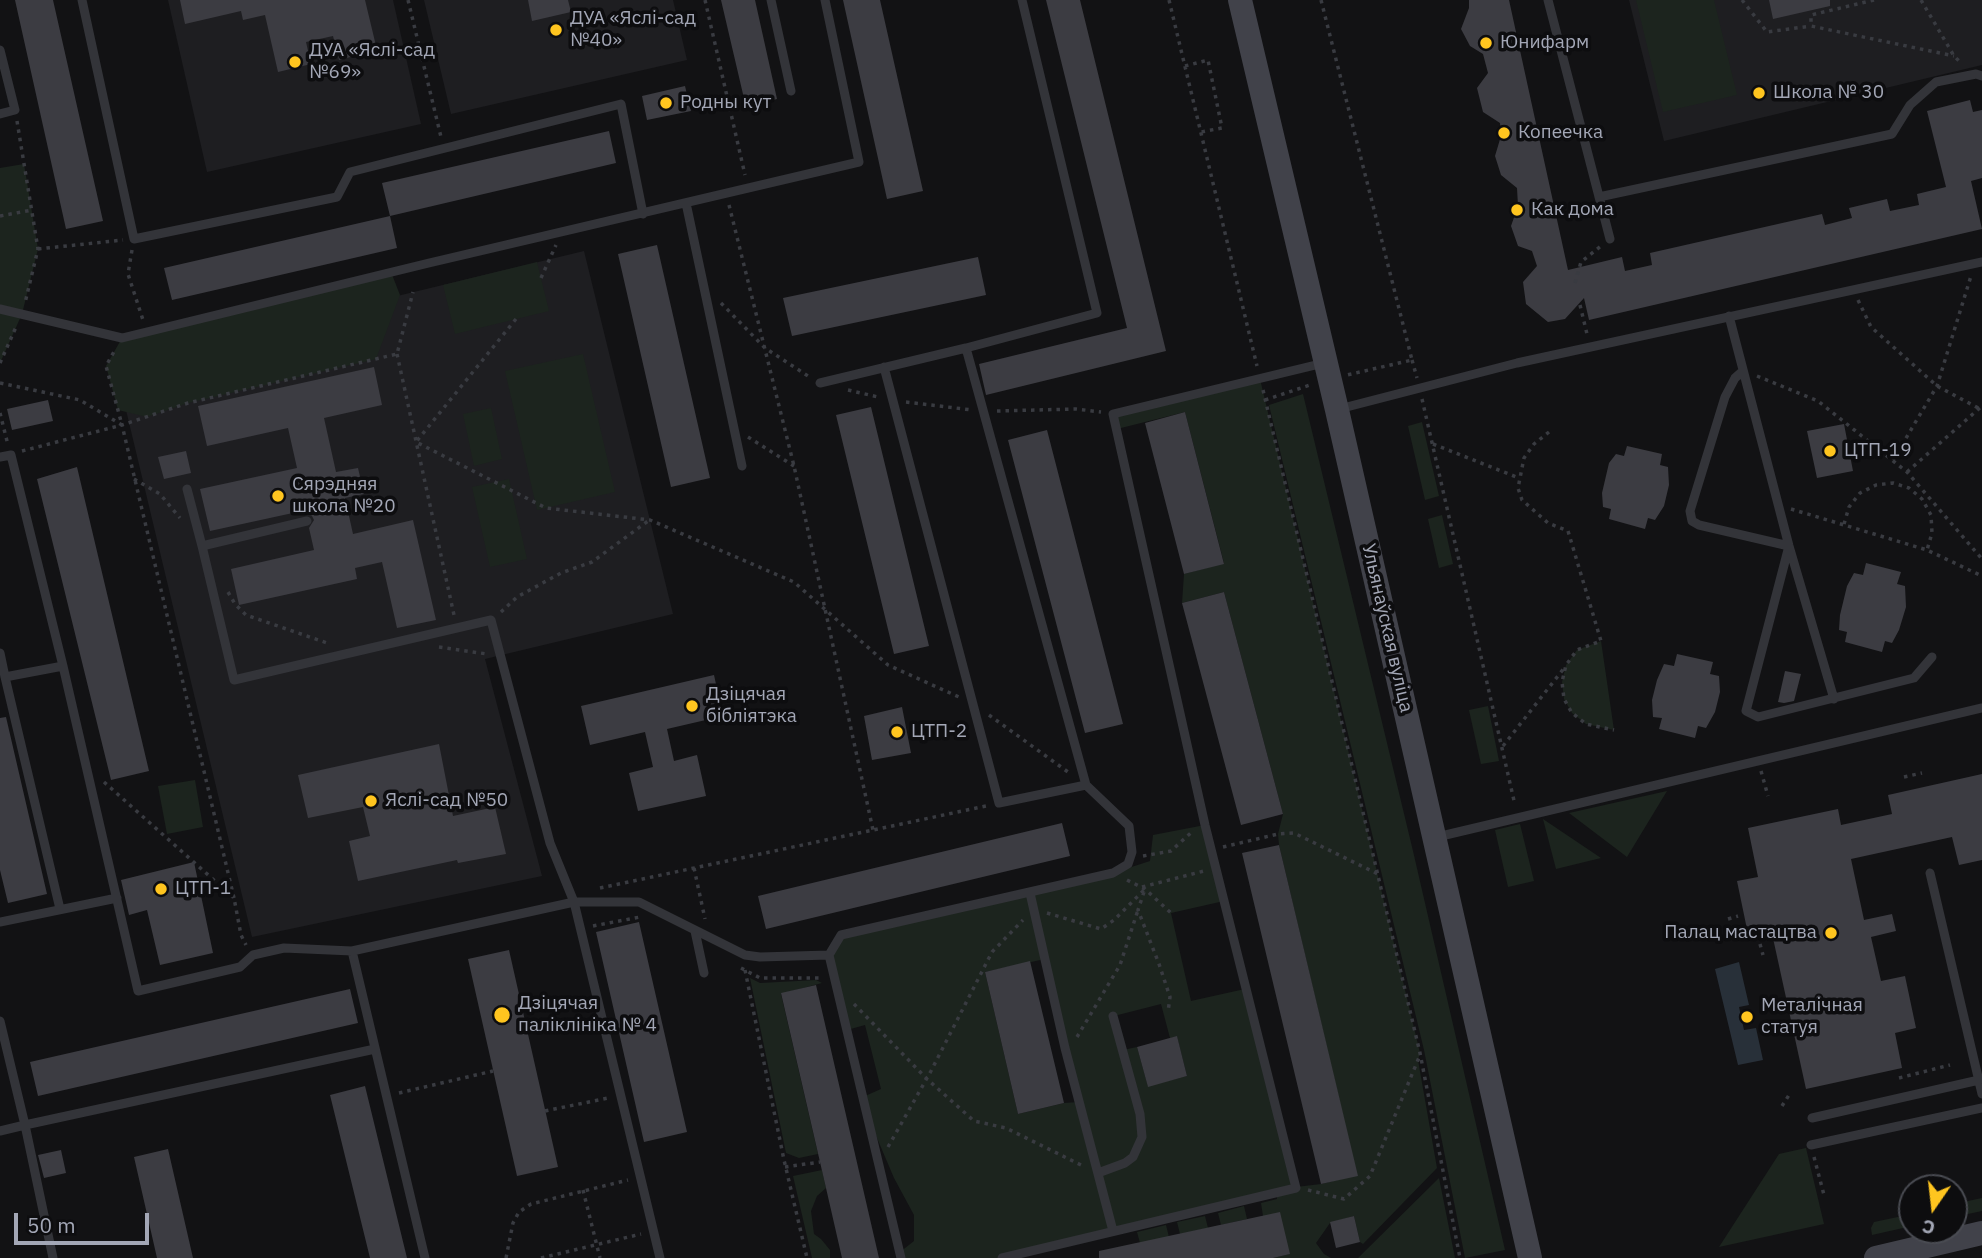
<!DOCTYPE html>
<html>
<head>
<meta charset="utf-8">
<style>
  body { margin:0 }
  #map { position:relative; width:1982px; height:1258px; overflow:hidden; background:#121214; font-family:"IBM Plex Sans",sans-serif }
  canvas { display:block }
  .north { position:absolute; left:1898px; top:1174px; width:70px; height:70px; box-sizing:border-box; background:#0d0d0f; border:2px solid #494b52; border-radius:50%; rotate:194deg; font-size:19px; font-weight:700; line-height:28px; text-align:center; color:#a3a7b6 }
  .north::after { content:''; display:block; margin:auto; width:24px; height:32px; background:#ffc51f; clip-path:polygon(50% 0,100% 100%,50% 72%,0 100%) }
  .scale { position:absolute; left:14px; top:1213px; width:135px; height:32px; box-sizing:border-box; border:4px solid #a3a7b6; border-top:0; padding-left:9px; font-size:21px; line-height:24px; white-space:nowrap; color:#a3a7b6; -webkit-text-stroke:5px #0d0d0f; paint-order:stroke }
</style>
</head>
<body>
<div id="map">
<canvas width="1982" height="1258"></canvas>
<div class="north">С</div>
<div class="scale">50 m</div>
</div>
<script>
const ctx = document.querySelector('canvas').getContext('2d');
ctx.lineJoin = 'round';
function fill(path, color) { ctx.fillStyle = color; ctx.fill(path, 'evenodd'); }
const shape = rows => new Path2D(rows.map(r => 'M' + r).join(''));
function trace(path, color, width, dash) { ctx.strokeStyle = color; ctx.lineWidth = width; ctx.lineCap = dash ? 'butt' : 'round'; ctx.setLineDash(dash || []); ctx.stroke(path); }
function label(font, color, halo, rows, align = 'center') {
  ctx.font = font + ' "IBM Plex Sans",sans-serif'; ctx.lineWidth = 7; ctx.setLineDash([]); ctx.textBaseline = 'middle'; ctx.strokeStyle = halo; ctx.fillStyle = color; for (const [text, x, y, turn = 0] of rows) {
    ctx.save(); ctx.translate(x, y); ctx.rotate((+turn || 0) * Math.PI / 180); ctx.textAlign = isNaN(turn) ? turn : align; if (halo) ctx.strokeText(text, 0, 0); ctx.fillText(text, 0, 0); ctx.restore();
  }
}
const built = shape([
  [168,0,393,0,421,124,207,172],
  [424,0,673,0,687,60,451,114],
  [1629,0,1982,0,1982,65,1664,141],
  [584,251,673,614,485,659,542,876,252,937,115,364]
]);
const green = shape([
  [1636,0,1714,0,1737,95,1663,112],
  [24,164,38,249,22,314,0,363,0,168],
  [537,262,549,311,455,334,443,285],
  [391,272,400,295,376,359,188,403,147,417,118,410,106,366,122,338],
  [583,354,615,492,537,510,505,371],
  [1260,379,1420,1053,1418,1060,1437,1168,1363,1244,1360,1242,1354,1216,1330,1223,1316,1243,1324,1254,1331,1258,1273,1258,1289,1254,1263,1216,1261,1203,1277,1199,1277,1193,1002,1258,901,1258,900,1252,914,1241,914,1215,894,1178,866,1112,863,1097,881,1089,865,1025,847,1030,829,955,841,935,1113,873,1150,861,1153,835,1205,825,1224,901,1171,913,1191,1001,1245,989,1296,1187,1321,1184,1357,1175,1279,845,1278,834,1283,814,1224,592,1182,603,1184,574,1224,563,1185,412,1117,429,1113,414],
  [1045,959,1079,1102,1064,1103,1018,1114,985,972],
  [1161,1004,1170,1038,1177,1037,1187,1076,1148,1086,1137,1047,1123,1050,1114,1016],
  [1303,394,1413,851,1505,1250,1465,1258,1424,1050,1269,405],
  [491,408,502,459,474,466,463,414],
  [1422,422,1439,496,1425,500,1408,426],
  [509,479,527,559,490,567,472,487],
  [1442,515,1453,564,1439,568,1428,519],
  [1601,641,1614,730,1586,724,1572,713,1564,699,1562,682,1566,665,1577,650],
  [1488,706,1499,761,1481,764,1469,710],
  [195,780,203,827,167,834,158,786],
  [1667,791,1627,857,1569,813],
  [1543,819,1601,858,1556,869],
  [1520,824,1534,881,1508,887,1495,830],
  [750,978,760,983,816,980,822,983,781,994,818,1154,799,1158,786,1153],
  [1806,1148,1824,1224,1719,1247,1779,1154],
  [822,1170,826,1188,817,1196,811,1211,814,1234,821,1239,830,1250,830,1258,812,1258,793,1176],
  [1439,1178,1455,1258,1358,1258],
  [1982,1198,1982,1211,1954,1217,1954,1204],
  [1244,1206,1247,1219,1221,1225,1218,1213],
  [1912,1214,1912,1226,1872,1235,1871,1228,1874,1222],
  [1205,1216,1208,1228,1180,1234,1177,1222],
  [1166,1225,1169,1237,1140,1243,1137,1232]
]);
const water = shape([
  [1739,962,1749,1005,1739,1007,1744,1030,1756,1028,1763,1060,1738,1065,1715,969]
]);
const building = shape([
  [15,0,53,0,103,221,66,229],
  [180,0,365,0,377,50,339,60,333,36,306,42,311,64,278,72,265,15,243,20,241,11,185,24],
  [528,0,568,0,571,12,532,21],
  [721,0,755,0,777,99,746,107],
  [843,0,880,0,923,191,887,199],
  [1046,0,1080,0,1166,351,986,395,979,364,1127,328],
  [1469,0,1509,0,1568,270,1622,257,1625,271,1652,265,1650,253,1822,214,1825,225,1852,218,1849,208,1887,199,1890,211,1919,205,1917,194,1946,187,1927,111,1970,100,1973,112,1982,110,1982,178,1971,181,1982,229,1589,320,1584,298,1565,319,1548,322,1526,304,1523,282,1537,266,1532,251,1518,246,1511,226,1518,206,1517,188,1501,175,1495,156,1501,136,1500,123,1483,112,1477,88,1488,73,1483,54,1470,46,1461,29,1469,8],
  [1769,0,1830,0,1830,6,1773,19],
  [685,86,691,111,647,120,642,96],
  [609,131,616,163,390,216,382,183],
  [390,216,397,248,172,300,164,268],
  [657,245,710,478,671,487,618,254],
  [978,257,986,295,792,336,783,298],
  [374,367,382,405,324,418,336,472,358,468,364,494,345,498,353,534,413,520,436,620,397,628,382,562,355,568,357,579,239,605,231,569,314,550,309,528,314,520,312,516,304,515,302,511,210,531,200,489,297,468,288,428,207,446,198,406],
  [48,400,53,421,12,430,7,409],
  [871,407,929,646,894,654,836,415],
  [1185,412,1224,564,1184,574,1145,423],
  [1844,424,1853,471,1817,478,1807,431],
  [1047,430,1123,724,1085,733,1008,440],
  [1627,446,1662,454,1660,465,1668,467,1669,485,1664,506,1655,520,1648,518,1645,529,1609,519,1611,509,1603,507,1602,493,1609,463,1616,454,1624,456],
  [186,451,191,473,164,479,158,457],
  [77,467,149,771,111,780,37,479],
  [1866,563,1901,572,1897,584,1905,586,1906,607,1899,630,1892,643,1885,641,1882,652,1845,642,1847,632,1839,630,1840,615,1847,586,1854,573,1863,575],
  [1224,592,1283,814,1241,825,1182,603],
  [1677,654,1713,662,1710,674,1719,676,1720,692,1715,712,1706,728,1698,726,1695,738,1659,729,1662,718,1653,717,1652,700,1657,680,1664,664,1674,666],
  [1785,671,1801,674,1794,701,1784,703,1778,702],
  [714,675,723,716,667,729,674,761,697,755,706,796,638,811,629,773,653,767,645,732,590,745,581,706],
  [902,707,911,753,872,760,864,716],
  [6,717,47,894,8,903,0,870,0,718],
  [439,744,453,816,495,807,506,854,458,863,457,860,358,881,349,841,370,836,363,807,308,818,298,775],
  [1982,774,1982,860,1959,865,1952,837,1851,859,1864,920,1892,914,1896,931,1871,937,1881,981,1905,976,1916,1028,1895,1033,1902,1068,1806,1089,1771,929,1748,934,1737,881,1758,877,1748,828,1838,809,1841,825,1892,814,1888,795],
  [1062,823,1070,856,766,929,758,896],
  [1279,845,1358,1176,1321,1184,1242,853],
  [194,862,213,953,160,965,147,910,129,915,121,880],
  [639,922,687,1132,644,1142,596,932],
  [509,950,558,1167,517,1176,468,959],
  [1030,961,1064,1103,1018,1114,985,972],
  [816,985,879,1258,842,1258,826,1188,781,993],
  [350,989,358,1023,38,1096,30,1062],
  [1177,1036,1187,1076,1148,1087,1137,1047],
  [365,1086,407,1258,370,1258,330,1095],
  [168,1149,193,1258,157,1258,134,1157],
  [61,1150,66,1173,44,1178,38,1155],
  [1280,1212,1290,1254,1273,1258,1099,1258,1099,1251],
  [1354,1216,1360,1242,1336,1248,1330,1222]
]);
const path = shape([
  [408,0,441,137],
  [705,0,745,175],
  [1169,0,1257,366],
  [1321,0,1412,360,1347,375],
  [1742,0,1767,32,1811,26],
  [1874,0,1811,15,1811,26,1954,56],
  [1921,0,1954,56,1961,63],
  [1185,66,1208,60,1222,128,1201,132],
  [17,121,38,249,25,303],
  [729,205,794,466,873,830],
  [0,216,32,210],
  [38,249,123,240],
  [132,250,128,274,143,320],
  [541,278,556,245],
  [1575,283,1581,262,1601,246],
  [1858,300,1871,327,1937,386,1982,410],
  [721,303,765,348,808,376],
  [1580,305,1587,334],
  [516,319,416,442,546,508,650,520,794,582,888,665,959,697],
  [397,354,454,615],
  [1412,360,1417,378],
  [0,363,16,327],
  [1757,376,1818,401,1907,472,1982,559],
  [0,383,80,400,122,425,106,366,116,348],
  [848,390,878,397],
  [1263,390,1420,1053,1460,1258],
  [1422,399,1515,805],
  [1265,400,1310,385],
  [906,402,972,410],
  [997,411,1076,409,1101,412],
  [0,413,8,445],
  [1549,432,1534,444,1524,458,1518,488,1522,500,1548,523,1568,531,1601,641,1577,650,1566,665,1562,682,1564,699,1572,713,1586,724,1614,730],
  [748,437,794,466],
  [1433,444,1519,478],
  [22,451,122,425],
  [1893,460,1937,386,1971,276],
  [1907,472,1982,406],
  [134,479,160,494,180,518],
  [1791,509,1927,550,1982,576],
  [1844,524,1849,507,1860,493,1876,485,1893,483,1909,488,1922,499,1931,515,1932,533,1927,550],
  [228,592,235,604,246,615,330,644],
  [501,612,517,597,561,573,592,562,648,521],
  [439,647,487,654],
  [989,715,1068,772],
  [1503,746,1565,667],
  [1761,771,1768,796],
  [1904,777,1922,773],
  [104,782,234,898,241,935,246,945],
  [1223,847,1278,834,1294,833,1378,874],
  [1143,856,1171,851,1194,830],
  [694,868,705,919],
  [1127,880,1145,889,1171,913],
  [1142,887,1204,871],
  [600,888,986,806],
  [1144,892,1138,910,1159,964,1170,997,1168,1012],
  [234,898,122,425,188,403,397,354,413,292],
  [1047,913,1101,929,1114,920,1145,889],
  [1728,919,1738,916],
  [593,926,640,917],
  [1760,944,1763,955],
  [741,968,760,978,821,978],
  [745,970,784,1160,807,1258],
  [854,1004,927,1079,974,1121,1006,1128,1083,1166],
  [1077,1037,1120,965,1138,910],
  [1899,1078,1950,1065],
  [399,1093,493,1071],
  [1782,1106,1789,1095],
  [545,1111,608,1098],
  [888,1147,931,1071,992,952,1023,920],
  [1814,1157,1824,1195],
  [785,1167,820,1162],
  [583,1190,600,1258],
  [1308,1190,1344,1199,1370,1176,1420,1055],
  [506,1258,513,1223,519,1212,531,1204,628,1180],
  [541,1258,641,1234]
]);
const lane = shape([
  [82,0,134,239,337,197,350,172,621,104,643,214],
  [771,0,791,91],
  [1548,0,1610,239],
  [0,50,15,110,0,114],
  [1599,197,1892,134,1910,105,1936,82,1976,74,1982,76],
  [686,203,742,466],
  [0,309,122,338,429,263,859,162,825,0],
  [1729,316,1789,546,1834,699],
  [884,367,999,803,1086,785],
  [1743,371,1735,378,1725,397,1690,511,1692,521,1699,525,1789,546,1746,711,1758,717,1914,678,1932,657],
  [820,383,966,348],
  [1339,409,1517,363,1982,262],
  [0,457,11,455,63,666,5,677,0,653],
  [187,489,202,546],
  [307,521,202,546,234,680,491,620,550,843,574,902,639,902,745,955,760,957,829,955],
  [63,666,138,991,240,967,253,955,284,948,352,951,574,902,660,1258],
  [5,677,60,909],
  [1437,837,1982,708],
  [1930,873,1982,1094],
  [1030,893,1065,1048,1113,1231],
  [0,922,117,898],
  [695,931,704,973],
  [352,951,425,1258],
  [0,1021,25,1125,0,1131],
  [1812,1118,1979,1080],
  [1811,1145,1982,1108],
  [1098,1173,1125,1163,1133,1157,1142,1137,1140,1114,1113,1016],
  [53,1258,25,1125,375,1049],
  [901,1258,829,955,841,935,1113,873,1128,864,1132,852,1129,826,1086,785,966,348,1097,313,1022,0],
  [1002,1258,1296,1188,1205,825,1113,414,1324,363]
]);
const secondary = shape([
  [1240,0,1337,410,1530,1258],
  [1876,1258,1982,1233]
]);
const markers = [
  [556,30,7,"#ffc51f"],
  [1486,43,7,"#ffc51f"],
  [295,62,7,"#ffc51f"],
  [1759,93,7,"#ffc51f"],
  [666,103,7,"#ffc51f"],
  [1504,133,7,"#ffc51f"],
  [1517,210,7,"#ffc51f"],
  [1830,451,7,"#ffc51f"],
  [278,496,7,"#ffc51f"],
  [692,706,7,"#ffc51f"],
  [897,732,7,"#ffc51f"],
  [371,801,7,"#ffc51f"],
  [161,889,7,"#ffc51f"],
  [1831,933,7,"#ffc51f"],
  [502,1015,9,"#ffc51f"],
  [1747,1017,7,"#ffc51f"]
];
const poiNames = [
  ["ДУА «Яслі-сад",570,19],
  ["№40»",570,41],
  ["Юнифарм",1500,43],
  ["ДУА «Яслі-сад",309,51],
  ["№69»",309,73],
  ["Школа № 30",1773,93],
  ["Родны кут",680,103],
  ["Копеечка",1518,133],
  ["Как дома",1531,210],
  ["ЦТП-19",1844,451],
  ["Сярэдняя",292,485],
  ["школа №20",292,507],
  ["Дзіцячая",706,695],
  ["бібліятэка",706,717],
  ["ЦТП-2",911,732],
  ["Яслі-сад №50",385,801],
  ["ЦТП-1",175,889],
  ["Палац мастацтва",1817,933,"right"],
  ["Дзіцячая",518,1004],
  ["паліклініка № 4",518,1026],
  ["Металічная",1761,1006],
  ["статуя",1761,1028]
];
const streetNames = [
  ["Ульянаўская вуліца",1387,628,77]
];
fill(built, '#1e1e21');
fill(green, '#1c241e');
fill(water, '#283039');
fill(building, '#3c3c42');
trace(path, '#393b41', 3.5, [3.5, 5]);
trace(lane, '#333439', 9);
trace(secondary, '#41424a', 24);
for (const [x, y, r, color] of markers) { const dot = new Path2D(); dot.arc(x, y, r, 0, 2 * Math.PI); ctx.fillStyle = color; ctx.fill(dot); trace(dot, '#0d0d0f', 2.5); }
label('19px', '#a3a7b6', '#0d0d0f', poiNames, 'left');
label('19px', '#a3a7b6', '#0d0d0f', streetNames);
</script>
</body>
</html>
